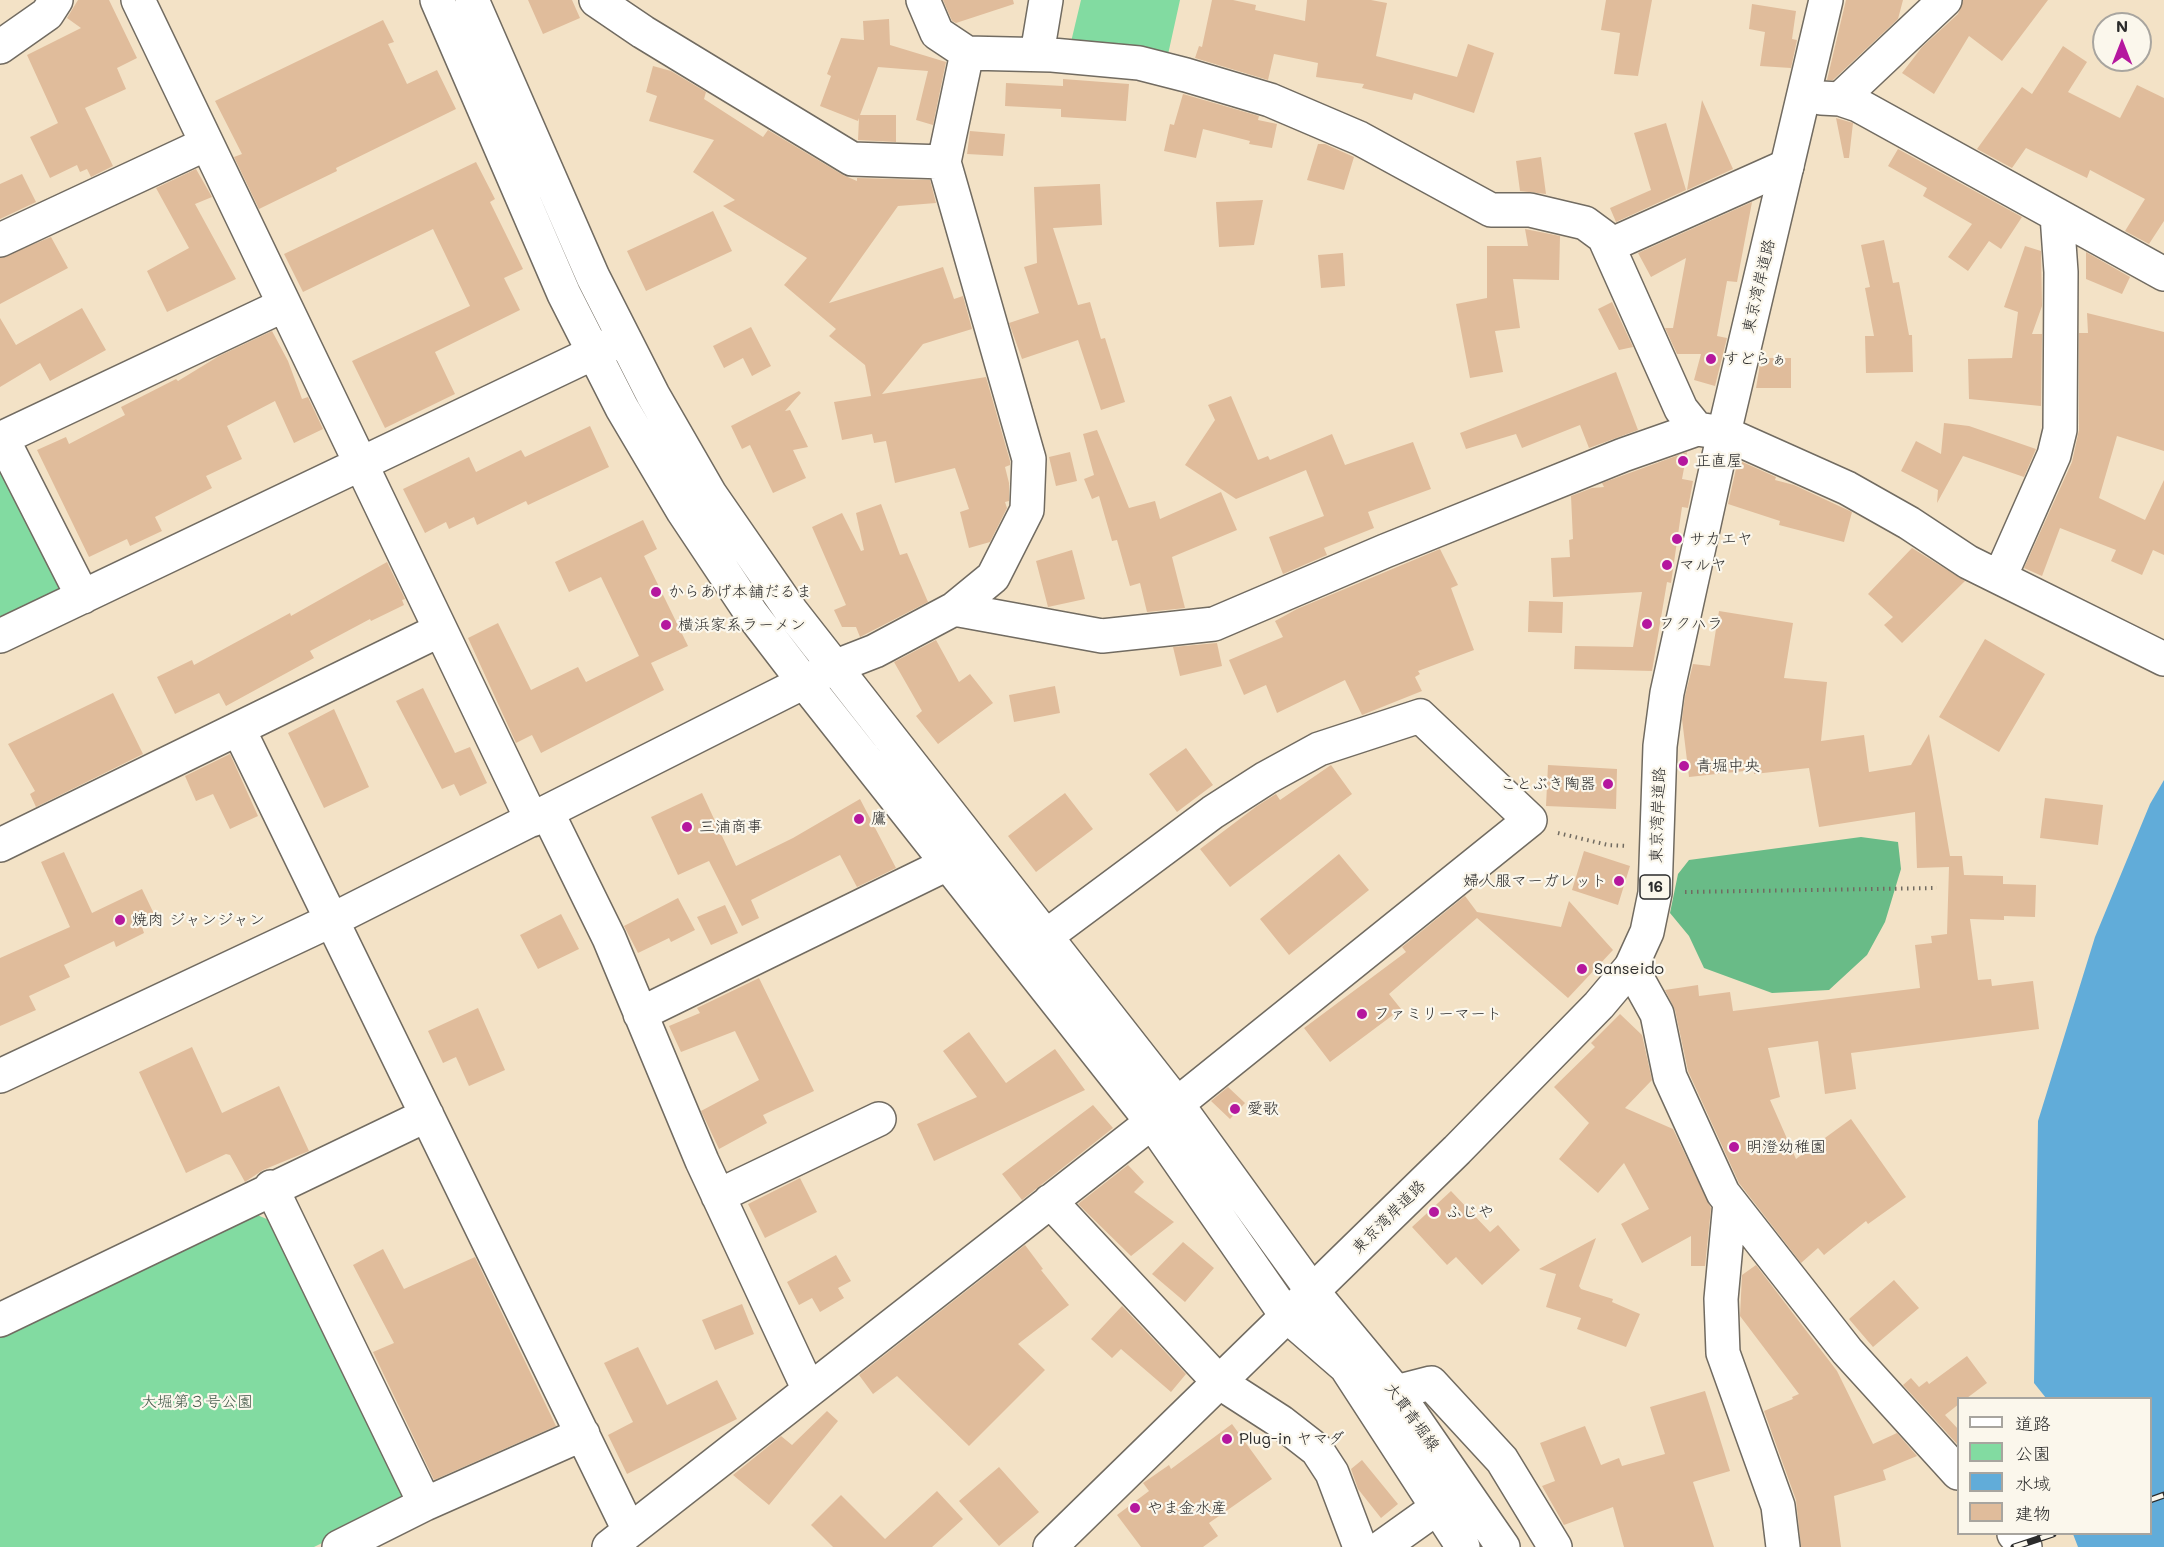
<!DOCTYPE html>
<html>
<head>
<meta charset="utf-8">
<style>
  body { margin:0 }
  #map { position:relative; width:2164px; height:1547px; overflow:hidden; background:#f3e2c6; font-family:Mali,"Klee One",sans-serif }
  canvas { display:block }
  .legend { position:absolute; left:1957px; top:1397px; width:195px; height:138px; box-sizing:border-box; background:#fbf7ec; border:2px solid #a8a59f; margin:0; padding:8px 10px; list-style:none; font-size:18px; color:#2b2b2b }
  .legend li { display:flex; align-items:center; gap:12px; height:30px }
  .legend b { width:30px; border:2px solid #a8a59f }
  .north { position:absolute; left:2092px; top:12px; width:60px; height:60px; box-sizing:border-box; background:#fbf7ec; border:2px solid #a8a59f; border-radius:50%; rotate:0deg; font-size:16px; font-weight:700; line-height:24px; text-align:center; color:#2b2b2b }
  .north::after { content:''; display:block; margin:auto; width:21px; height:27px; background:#b5179e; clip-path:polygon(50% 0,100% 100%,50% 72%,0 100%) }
</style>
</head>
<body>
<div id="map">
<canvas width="2164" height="1547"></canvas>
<ul class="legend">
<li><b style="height:8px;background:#fff"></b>道路</li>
<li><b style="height:16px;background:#82dba1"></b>公園</li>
<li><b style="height:16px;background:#61acd9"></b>水域</li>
<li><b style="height:16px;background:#e0bc9b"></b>建物</li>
</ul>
<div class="north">N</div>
</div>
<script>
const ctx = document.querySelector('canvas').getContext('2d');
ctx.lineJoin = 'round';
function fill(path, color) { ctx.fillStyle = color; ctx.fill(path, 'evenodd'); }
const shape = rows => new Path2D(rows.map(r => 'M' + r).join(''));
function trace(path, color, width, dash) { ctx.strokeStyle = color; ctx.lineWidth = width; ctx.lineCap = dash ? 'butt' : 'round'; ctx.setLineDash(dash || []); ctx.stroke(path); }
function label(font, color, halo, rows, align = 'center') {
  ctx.font = font + ' Mali,"Klee One",sans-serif'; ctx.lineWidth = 4.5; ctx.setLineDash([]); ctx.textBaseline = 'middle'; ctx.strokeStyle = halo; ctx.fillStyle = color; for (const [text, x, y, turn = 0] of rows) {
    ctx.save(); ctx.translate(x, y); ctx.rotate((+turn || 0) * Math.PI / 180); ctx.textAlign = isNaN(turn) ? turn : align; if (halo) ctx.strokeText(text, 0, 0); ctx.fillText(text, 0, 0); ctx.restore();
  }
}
const green = shape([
  [1081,0,1180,0,1167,59,1071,42],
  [0,461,65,593,0,625],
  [255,1214,269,1220,405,1499,401,1504,314,1547,0,1547,0,1337]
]);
const forest = shape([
  [1861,837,1898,842,1901,869,1885,922,1867,955,1829,990,1772,993,1704,968,1689,936,1670,913,1678,874,1689,860]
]);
const water = shape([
  [2164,780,2164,1547,2078,1547,2073,1534,2150,1534,2150,1398,2046,1398,2034,1383,2038,1121,2095,937,2150,804]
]);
const building = shape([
  [78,0,109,0,137,58,117,68,126,89,85,108,113,166,91,177,87,169,80,172,77,165,50,178,30,137,58,123,27,55,81,28,67,18],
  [528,0,572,0,580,18,543,34],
  [943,0,1013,0,1014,4,956,23,952,21],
  [1212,0,1233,0,1256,5,1255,10,1305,21,1307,0,1371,0,1387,3,1376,56,1457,77,1468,44,1494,53,1474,113,1414,93,1412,100,1362,88,1364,84,1316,77,1318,63,1274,54,1268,80,1195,58,1199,46,1202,47],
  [1606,0,1652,0,1638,76,1614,74,1620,33,1601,30],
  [1846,0,1903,0,1898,19,1833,80,1827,80],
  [1963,0,2048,0,2002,61,1969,36,1934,94,1902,73,1922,47,1958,14],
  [1752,4,1796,11,1792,39,1797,40,1791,68,1760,66,1765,32,1749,29],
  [889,19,890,45,946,62,933,125,916,120,928,71,878,67,860,115,896,115,896,142,858,140,859,118,858,121,820,106,831,76,827,74,841,38,864,40,863,21],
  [383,20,394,42,388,44,407,84,437,70,456,109,336,168,337,171,259,209,234,157,242,154,215,101],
  [2063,46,2087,62,2068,92,2120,118,2137,85,2164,98,2164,221,2149,244,2125,231,2145,199,2090,170,2087,178,2026,148,2012,168,1977,149,2022,87,2032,94],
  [653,66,671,71,706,92,704,99,763,137,768,130,843,175,857,181,857,178,930,180,936,203,898,206,829,303,943,267,954,299,963,296,972,329,923,344,882,394,986,377,1010,461,1010,465,1005,467,1009,483,1009,501,1005,502,1007,508,990,542,969,548,960,512,969,509,955,468,895,483,886,441,874,443,872,434,842,440,834,402,871,396,865,365,829,336,836,329,784,285,807,258,723,206,735,200,693,172,714,140,649,121,657,96,646,92],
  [1063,79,1129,84,1126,121,1061,117,1061,109,1005,106,1006,83,1063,86],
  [1183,94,1259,116,1258,120,1277,124,1272,148,1249,144,1250,141,1203,129,1196,158,1164,151,1170,124,1174,125],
  [1702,100,1733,169,1687,190],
  [1836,118,1853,123,1849,158,1844,158],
  [1666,123,1686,190,1616,222,1610,208,1651,190,1634,133],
  [970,131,1005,134,1003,156,967,154],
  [1318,144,1325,144,1354,157,1344,190,1307,180],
  [1898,149,2022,217,2001,249,1989,241,1968,271,1948,257,1972,224,1923,196,1927,188,1888,166],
  [1541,157,1546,194,1520,191,1516,161],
  [476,162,495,199,490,202,523,269,504,278,520,310,435,352,455,394,385,428,352,361,470,306,433,229,303,292,284,254],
  [196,169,212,197,195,204,236,279,167,312,147,271,189,248,156,188],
  [22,174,36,202,0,219,0,184],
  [1100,184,1102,225,1053,228,1078,305,1090,302,1101,339,1105,338,1125,402,1101,410,1078,340,1022,359,1009,323,1039,313,1024,267,1037,263,1034,187],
  [1263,200,1254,245,1219,247,1216,202],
  [1752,202,1737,282,1727,281,1717,336,1727,338,1715,386,1694,380,1701,354,1677,354,1665,328,1673,328,1686,258,1651,277,1638,253],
  [713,211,732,251,646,291,627,251],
  [1525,229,1560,236,1559,280,1513,279,1520,328,1495,331,1503,372,1470,378,1456,304,1487,298,1487,246,1528,246],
  [51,237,68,268,0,304,0,258],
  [1884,240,1893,283,1899,282,1909,335,1912,335,1913,372,1866,373,1865,336,1874,336,1865,288,1870,287,1861,245],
  [2025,246,2041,251,2042,306,2032,334,2042,334,2041,406,1969,399,1968,359,2012,358,2018,312,2004,307],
  [2086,252,2130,277,2122,294,2086,279],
  [1343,253,1345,286,1321,288,1318,255],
  [1612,302,1633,347,1619,350,1598,309],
  [82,308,106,350,50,381,40,363,0,387,0,318,16,345],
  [2087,313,2164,332,2164,451,2117,436,2099,498,2145,520,2164,480,2164,555,2153,550,2142,575,2111,561,2116,550,2060,528,2042,576,2024,568,2072,462,2079,430,2079,333,2088,333],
  [751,327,771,366,752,376,743,358,724,368,713,346],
  [272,331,288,361,302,399,308,397,323,429,294,443,275,401,227,426,242,459,206,476,212,488,155,517,162,531,130,546,127,539,89,557,37,450,66,437,69,444,125,415,121,407,176,379,178,381,219,356],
  [1761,358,1791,358,1791,388,1756,388],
  [1616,372,1638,430,1589,448,1580,425,1522,448,1516,434,1466,449,1460,433],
  [799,391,801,393,785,411,790,410,808,447,793,450,806,478,773,493,750,445,742,449,731,426],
  [1231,396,1258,460,1268,456,1270,460,1332,434,1345,465,1413,442,1431,489,1368,512,1374,528,1324,548,1327,555,1283,574,1269,537,1324,516,1306,470,1236,499,1185,465,1215,420,1208,405],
  [1944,423,1969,426,2036,449,2024,477,1963,456,1937,503,1938,490,1901,471,1916,441,1941,454],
  [590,426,609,467,528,505,526,501,477,525,474,517,449,529,446,522,425,533,403,489,469,457,476,472,521,450,525,457],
  [1097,430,1129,508,1155,501,1160,519,1221,492,1237,530,1172,557,1185,608,1147,612,1140,583,1130,586,1117,540,1112,541,1099,496,1092,499,1084,479,1094,475,1083,434],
  [1070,452,1077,481,1056,486,1049,457],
  [1687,452,1682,479,1693,481,1688,508,1682,507,1671,583,1667,582,1652,671,1574,669,1575,646,1633,647,1642,592,1553,597,1551,558,1570,557,1569,540,1573,539,1571,496,1592,488,1604,487,1602,483],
  [1738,460,1776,477,1775,480,1794,485,1852,512,1844,542,1779,525,1780,521,1728,504],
  [881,504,900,555,907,553,928,602,860,637,856,627,842,627,834,610,846,605,812,527,842,513,861,551,864,550,856,513],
  [643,520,657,549,644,556,688,646,651,663,664,690,541,753,532,735,516,743,468,638,498,623,531,690,578,667,586,682,639,656,601,577,569,592,555,562],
  [1912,548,1965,581,1902,643,1884,625,1893,617,1868,594],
  [1440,549,1458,585,1451,588,1474,650,1418,671,1420,674,1415,677,1422,691,1362,715,1345,680,1277,713,1266,685,1244,695,1229,660,1283,637,1275,621,1297,609],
  [1072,550,1085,599,1048,607,1036,561],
  [387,562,405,599,402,600,404,605,371,621,370,619,310,651,314,658,226,706,219,693,175,714,157,677,192,660,194,665,290,613,291,616],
  [1529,601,1563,602,1562,633,1528,632],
  [1719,611,1793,623,1784,678,1827,682,1821,741,1864,735,1869,772,1911,765,1929,734,1950,856,1962,856,1964,875,2003,876,2003,884,2036,885,2035,917,2004,916,2004,920,1970,919,1978,980,1991,979,1992,986,2033,981,2039,1029,1851,1053,1856,1089,1825,1094,1818,1041,1768,1048,1780,1097,1770,1100,1796,1159,1851,1119,1906,1197,1868,1224,1866,1221,1824,1255,1818,1248,1801,1263,1739,1183,1688,1071,1675,1010,1665,990,1698,985,1699,996,1730,992,1733,1011,1920,988,1915,945,1932,943,1931,936,1947,934,1949,867,1917,868,1915,812,1819,827,1809,768,1754,774,1754,770,1689,777,1682,719,1685,696,1693,664,1710,666],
  [1985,639,2045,674,1999,752,1939,717],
  [936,640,959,682,970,674,993,703,938,744,916,716,922,711,894,662],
  [1217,643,1222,666,1180,676,1173,647],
  [1055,686,1060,713,1014,722,1009,695],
  [423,688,455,753,470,747,487,783,460,796,454,784,442,789,396,701],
  [113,693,143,754,36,807,30,794,35,791,8,744],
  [334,709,369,787,324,808,288,733],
  [1186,748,1213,785,1177,812,1149,774],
  [230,754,258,816,230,829,213,794,196,801,185,776],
  [1331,765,1352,794,1230,887,1200,849,1257,806,1276,794,1280,800],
  [1548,765,1617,769,1616,809,1546,806],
  [702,793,736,866,793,838,860,799,896,868,857,887,840,855,751,900,759,918,742,926,709,861,678,875,651,817],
  [1065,793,1093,829,1036,872,1008,836],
  [2045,798,2103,805,2098,845,2040,838],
  [1584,851,1630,866,1618,905,1572,890],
  [64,852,92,913,142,889,157,920,142,927,144,933,116,947,114,941,64,965,70,977,29,996,36,1010,0,1026,0,958,70,927,41,862],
  [1339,854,1369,890,1289,955,1260,919],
  [1465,896,1477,912,1561,927,1569,901,1613,950,1568,998,1477,918,1389,994,1401,1009,1330,1062,1304,1028,1406,952,1402,947],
  [678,898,695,930,671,942,669,938,638,953,624,926],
  [725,905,738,933,711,945,697,917],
  [561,914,579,949,538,969,520,935],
  [759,978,814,1091,763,1115,767,1123,719,1149,701,1111,759,1080,735,1031,681,1052,669,1026,700,1013,697,1008],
  [478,1008,505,1070,469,1086,456,1057,443,1063,428,1031],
  [1620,1014,1642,1035,1652,1080,1625,1108,1673,1129,1711,1208,1705,1266,1691,1266,1691,1236,1642,1263,1621,1224,1649,1209,1624,1163,1598,1193,1559,1159,1589,1123,1554,1087,1595,1047,1591,1043],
  [969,1032,1006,1083,1055,1049,1085,1090,934,1161,917,1124,977,1097,943,1051],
  [192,1047,222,1113,279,1086,309,1151,263,1170,245,1182,230,1155,226,1154,186,1173,139,1072],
  [1228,1087,1245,1103,1230,1119,1211,1101],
  [1093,1105,1113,1128,1022,1200,1002,1174],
  [1128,1165,1144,1182,1134,1192,1174,1222,1131,1256,1078,1204],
  [800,1178,817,1212,765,1238,748,1204],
  [1451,1191,1490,1232,1498,1225,1520,1250,1482,1285,1456,1257,1447,1265,1412,1227],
  [1596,1238,1579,1286,1581,1289,1613,1299,1612,1302,1640,1314,1626,1347,1577,1329,1581,1318,1546,1307,1556,1274,1539,1269],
  [1183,1242,1214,1268,1185,1302,1152,1274],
  [1025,1245,1043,1269,1041,1270,1069,1305,1018,1344,1045,1370,969,1446,897,1376,873,1394,859,1375],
  [383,1249,404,1289,475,1257,556,1426,434,1480,373,1352,394,1343,353,1265],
  [836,1255,851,1281,838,1288,844,1298,820,1312,812,1298,799,1305,787,1282],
  [1756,1265,1837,1371,1873,1444,1897,1433,1917,1456,1883,1470,1886,1480,1834,1496,1841,1547,1801,1547,1796,1500,1764,1411,1793,1399,1792,1397,1799,1394,1740,1316,1742,1275],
  [1894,1280,1919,1308,1873,1347,1849,1319],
  [742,1304,754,1334,715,1350,702,1320],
  [1122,1306,1186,1374,1171,1392,1121,1349,1112,1358,1091,1339],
  [638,1347,667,1405,717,1380,737,1419,627,1474,608,1435,633,1422,604,1363],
  [1967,1356,1987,1383,1967,1398,1959,1398,1959,1404,1945,1415,1959,1430,1958,1445,1903,1385,1911,1378,1919,1387,1927,1381,1929,1384],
  [1705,1391,1730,1471,1693,1482,1714,1547,1624,1547,1613,1507,1564,1525,1542,1486,1555,1481,1540,1443,1585,1426,1601,1465,1619,1458,1622,1466,1665,1454,1650,1407],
  [827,1411,838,1421,769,1505,733,1475,781,1436,792,1445],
  [1232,1424,1272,1479,1209,1523,1218,1536,1203,1547,1141,1547,1117,1515,1149,1491,1143,1483,1169,1465,1171,1469],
  [1362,1460,1398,1504,1381,1518,1358,1489,1351,1469],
  [999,1467,1039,1512,999,1546,959,1501],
  [937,1491,963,1519,932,1547,833,1547,811,1525,841,1495,885,1539]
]);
const path = shape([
  [1558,833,1608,845,1627,846],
  [1685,892,1937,888]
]);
const minor = shape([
  [138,0,532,820],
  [437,0,564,294,622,408,683,511,751,613,804,682,1152,1122,1286,1315],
  [472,0,593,277,653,395,710,494,791,611,1177,1104,1313,1292],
  [596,0,643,32,852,159,944,162],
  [923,0,937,33,967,53,1052,55,1139,63,1186,75,1270,100,1359,138,1491,210,1530,210,1585,223,1604,237,1681,409,1697,429,1724,433,1847,488,1909,523,1968,562,2164,659],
  [0,47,47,14,56,0],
  [1037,54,1046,0],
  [1821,98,1840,99,1945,0],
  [1840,99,1858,105,2164,274],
  [0,240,206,144],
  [1608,246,1787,166],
  [2,438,83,597],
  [0,439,284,305],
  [2000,577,2054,455,2060,430,2061,272,2057,215],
  [954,609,1102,636,1214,624,1385,551,1623,455,1697,429],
  [0,636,614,343],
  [239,730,629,1530],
  [547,812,609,938,702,1161,809,1390],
  [0,845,440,630],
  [1045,937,1213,812,1266,778,1319,749,1420,716,1530,820,1177,1104],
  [1631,967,1657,1014,1670,1077,1723,1193,1847,1351,1958,1473],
  [640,1014,947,864],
  [0,1076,332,920,834,667,875,651,954,609,993,577,1027,510,1029,459,944,162,967,53],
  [271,1187,425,1504],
  [718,1196,879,1119],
  [1050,1201,1219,1382,1281,1422,1317,1450,1332,1473,1360,1547],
  [1730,1202,1721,1299,1723,1353,1778,1506,1783,1547],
  [0,1320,427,1115],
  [1396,1392,1431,1383,1502,1460,1555,1547],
  [2014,1534,2025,1547],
  [339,1547,425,1504,583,1434],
  [609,1547,1152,1122],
  [1382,1547,1438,1507]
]);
const major = shape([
  [1313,1292,1396,1392,1503,1547],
  [1286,1315,1346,1367,1463,1547]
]);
const highway = shape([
  [1050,1547,1457,1150,1599,1005,1631,967,1647,932,1655,893,1660,746,1667,693,1724,433,1826,0]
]);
const rail = shape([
  [2150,1500,2164,1495],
  [2014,1547,2053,1534]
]);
const markers = [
  [1711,359,6,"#b5179e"],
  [1683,461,6,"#b5179e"],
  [1677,539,6,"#b5179e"],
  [1667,565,6,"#b5179e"],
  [656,592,6,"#b5179e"],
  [1647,624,6,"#b5179e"],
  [666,625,6,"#b5179e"],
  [1684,766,6,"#b5179e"],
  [1608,784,6,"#b5179e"],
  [859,819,6,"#b5179e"],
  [687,827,6,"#b5179e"],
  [1619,881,6,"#b5179e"],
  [120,920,6,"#b5179e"],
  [1582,969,6,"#b5179e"],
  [1362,1014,6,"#b5179e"],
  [1235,1109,6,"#b5179e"],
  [1734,1147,6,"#b5179e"],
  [1434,1212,6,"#b5179e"],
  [1227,1439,6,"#b5179e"],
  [1135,1508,6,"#b5179e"]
];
const shields = [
  [1655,887,30]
];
const shieldNames = [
  ["16",1655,887]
];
const streetNames = [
  ["東京湾岸道路",1759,286,-77],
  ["東京湾岸道路",1658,815,-88],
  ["東京湾岸道路",1389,1217,-45],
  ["大貫青堀線",1412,1417,54]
];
const poiNames = [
  ["すどらぁ",1723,359],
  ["正直屋",1695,461],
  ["サカエヤ",1689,539],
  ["マルヤ",1679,565],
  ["からあげ本舗だるま",668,592],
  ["フクハラ",1659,624],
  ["横浜家系ラーメン",678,625],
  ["青堀中央",1696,766],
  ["ことぶき陶器",1596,784,"right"],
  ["鷹",871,819],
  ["三浦商事",699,827],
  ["婦人服マーガレット",1607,881,"right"],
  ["焼肉 ジャンジャン",132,920],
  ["Sanseido",1594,969],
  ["ファミリーマート",1374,1014],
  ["愛歌",1247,1109],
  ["明澄幼稚園",1746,1147],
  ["ふじや",1446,1212],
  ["Plug-in ヤマダ",1239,1439],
  ["やま金水産",1147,1508]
];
const parkNames = [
  ["大堀第３号公園",197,1402]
];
fill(green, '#82dba1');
fill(forest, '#69bb87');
fill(water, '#61acd9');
fill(building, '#e0bc9b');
trace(minor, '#716b61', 36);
trace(major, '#716b61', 36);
trace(highway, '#716b61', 36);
trace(path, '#716b61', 4, [1.5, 4.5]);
trace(minor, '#fff', 33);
trace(major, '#fff', 33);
trace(highway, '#fff', 33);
trace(rail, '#2b2b2b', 7);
trace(rail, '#fbf7ec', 4.5, [14]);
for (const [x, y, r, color] of markers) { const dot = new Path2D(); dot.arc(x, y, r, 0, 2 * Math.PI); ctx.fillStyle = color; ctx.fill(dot); trace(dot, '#fbf7ec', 2); }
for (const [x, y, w] of shields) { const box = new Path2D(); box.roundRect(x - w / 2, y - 12, w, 24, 4.5); ctx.fillStyle = '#fbf7ec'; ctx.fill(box); trace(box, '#2b2b2b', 1.5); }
label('bold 15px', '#2b2b2b', null, shieldNames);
label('16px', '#2b2b2b', '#fbf7ec', streetNames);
label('16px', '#2b2b2b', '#fbf7ec', poiNames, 'left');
label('16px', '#415748', '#fbf7ec', parkNames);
</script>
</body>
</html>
